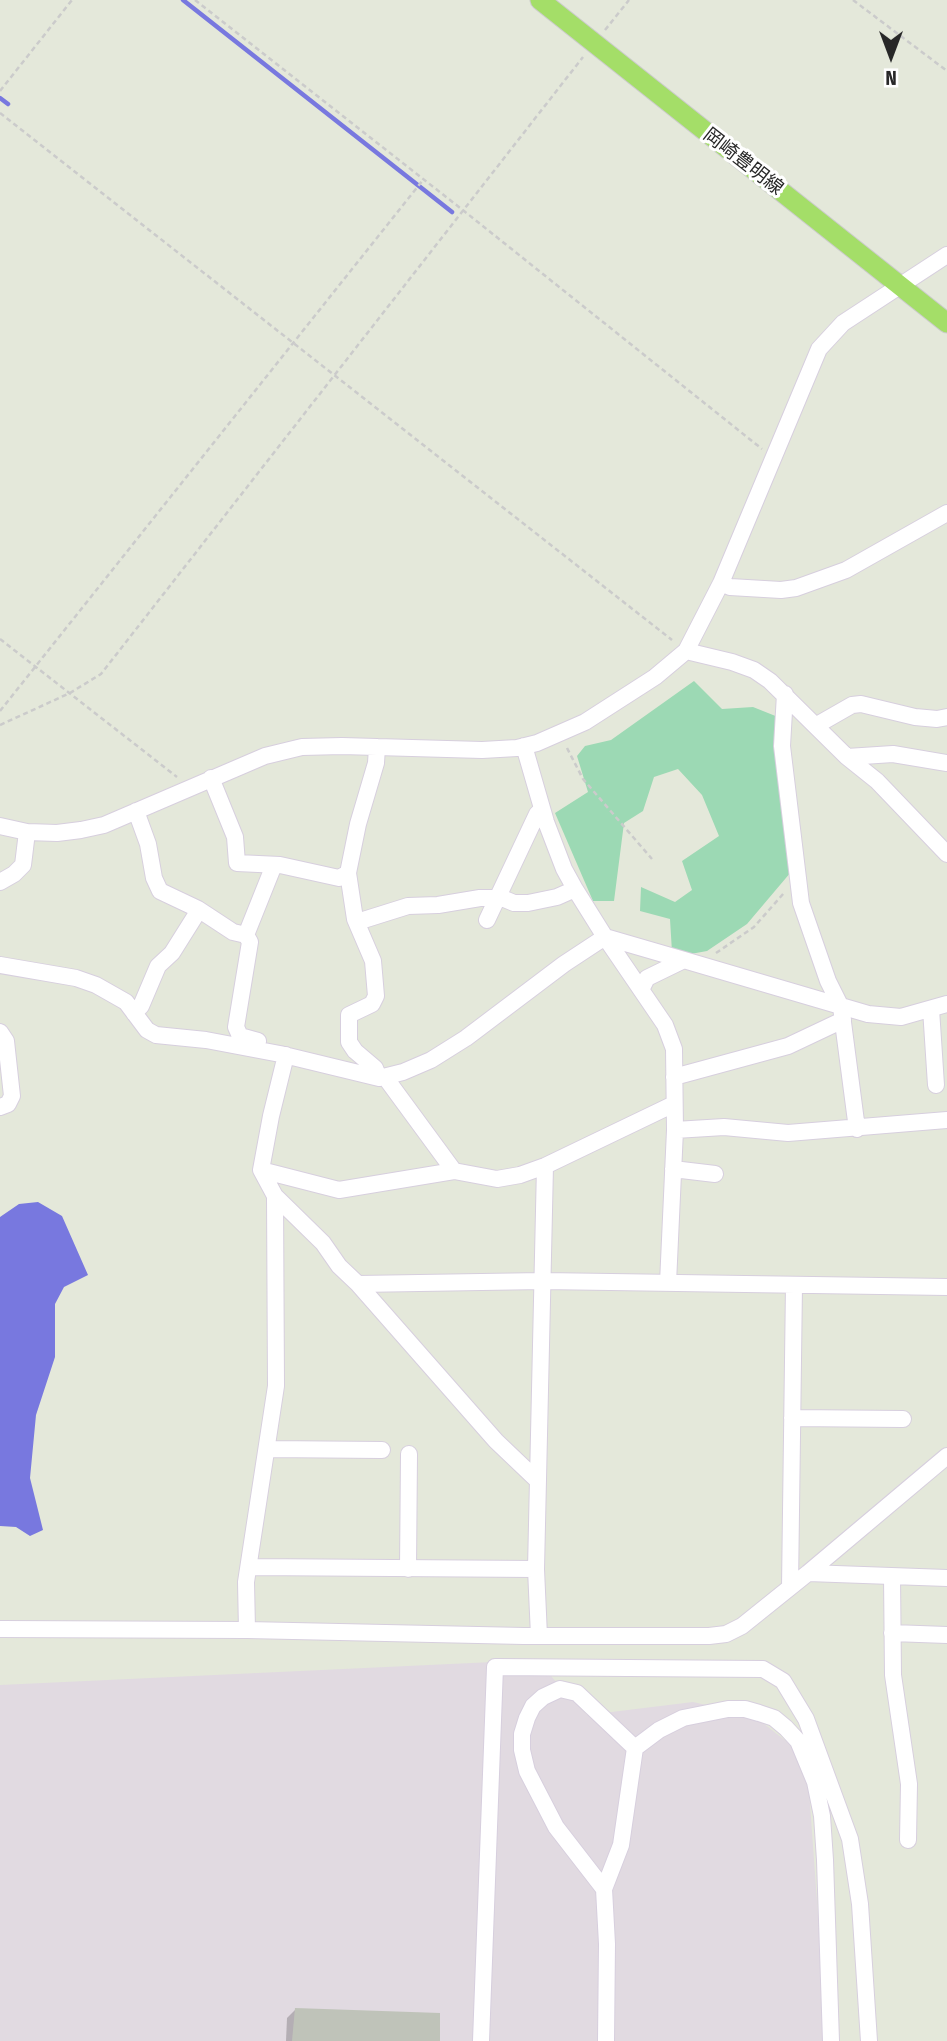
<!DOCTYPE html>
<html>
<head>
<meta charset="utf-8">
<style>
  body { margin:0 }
  #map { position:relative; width:947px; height:2041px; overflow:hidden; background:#e4e8da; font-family:"Fira Sans Condensed",sans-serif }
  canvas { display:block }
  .north { position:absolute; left:856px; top:21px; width:70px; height:70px; -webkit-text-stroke:5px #fff; paint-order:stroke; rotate:180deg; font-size:19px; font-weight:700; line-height:28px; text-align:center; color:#272727 }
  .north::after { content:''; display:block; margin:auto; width:24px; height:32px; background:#272727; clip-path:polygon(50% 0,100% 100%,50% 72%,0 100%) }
</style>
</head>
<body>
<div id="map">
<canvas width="947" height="2041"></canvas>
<div class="north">N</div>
</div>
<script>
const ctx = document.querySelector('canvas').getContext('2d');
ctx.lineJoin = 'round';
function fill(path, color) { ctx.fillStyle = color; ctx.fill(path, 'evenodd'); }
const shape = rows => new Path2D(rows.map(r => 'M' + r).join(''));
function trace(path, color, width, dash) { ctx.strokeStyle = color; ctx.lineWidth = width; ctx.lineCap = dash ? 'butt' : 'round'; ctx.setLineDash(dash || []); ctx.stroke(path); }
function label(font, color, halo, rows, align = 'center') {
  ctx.font = font + ' "Fira Sans Condensed","Noto Sans JP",sans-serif'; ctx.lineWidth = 6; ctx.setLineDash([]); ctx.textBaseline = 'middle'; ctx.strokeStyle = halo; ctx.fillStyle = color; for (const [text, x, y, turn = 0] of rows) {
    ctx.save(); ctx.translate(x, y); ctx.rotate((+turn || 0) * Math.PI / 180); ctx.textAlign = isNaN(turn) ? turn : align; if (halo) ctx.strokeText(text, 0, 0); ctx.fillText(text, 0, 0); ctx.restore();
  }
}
const industrial = shape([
  [536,1660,587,1715,693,1702,754,1716,791,1745,809,1790,827,2041,0,2041,0,1685]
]);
const green = shape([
  [694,681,722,709,753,707,778,717,791,872,747,924,707,951,685,955,672,952,670,919,640,911,641,887,675,902,692,890,682,861,719,836,702,795,678,769,654,777,643,811,624,823,614,901,593,901,555,813,588,792,577,756,585,746,611,740]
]);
const water = shape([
  [38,1202,62,1216,88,1275,64,1287,55,1304,55,1357,36,1415,30,1478,43,1530,30,1536,16,1527,0,1526,0,1217,19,1204]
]);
const shadow = shape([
  [295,2010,438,2041,286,2041,287,2018]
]);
const stream = shape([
  [183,0,452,212],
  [0,98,8,104]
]);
const building = shape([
  [295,2008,440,2013,440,2041,292,2041]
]);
const path = shape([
  [195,0,464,211,762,449],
  [853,0,947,71],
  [605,30,629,0],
  [0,91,72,0],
  [0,113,672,640],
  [0,639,177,777],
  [0,711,423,180],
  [0,725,70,693,101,674,583,57],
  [567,748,583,779,652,859],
  [716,953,754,927,784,893]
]);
const minor = shape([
  [721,583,730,587,781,590,796,588,846,570,947,513],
  [686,651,732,662,754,670,770,681,847,757,877,781,947,854],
  [785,694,782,746,801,903,828,981,841,1007,857,1129],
  [817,725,852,705,861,704,915,717,937,719,947,717],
  [847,757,893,754,947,763],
  [211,778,235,837,237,863,280,865,339,878,348,873,358,824,376,763,377,747],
  [136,811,148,844,154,878,160,891,198,909,233,932,246,935,274,865],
  [0,826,27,832,57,833,81,830,104,825,265,756,302,747,342,746,482,750,517,748,537,743,585,722,655,677,686,651,721,583,819,349,843,323,947,255],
  [348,873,355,919,373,961,376,996,372,1004,349,1015,349,1042,355,1051,375,1068,379,1078],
  [0,882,14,874,23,865,27,832],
  [575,889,605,937,684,960],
  [487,920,537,814,542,809],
  [357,922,408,906,438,905,480,898,502,898,514,903,528,903,557,897,575,889,564,869,546,822,524,746],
  [246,935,250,942,236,1027,240,1036,258,1041],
  [0,965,76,978,96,985,126,1002,147,1030,156,1035,206,1040,280,1054,379,1078,403,1072,431,1060,466,1038,564,964,605,937,665,1025,674,1049,675,1130,668,1283],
  [641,990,647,978,684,960,868,1014,901,1017,947,1004],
  [931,1009,936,1085],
  [134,1013,141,1006,158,966,172,953,199,910],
  [0,1032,6,1041,12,1096,8,1104,0,1107],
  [286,1055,271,1116,261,1170,275,1196,323,1243,339,1266,358,1284,543,1281,947,1287],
  [385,1077,454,1171],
  [674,1077,788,1046,843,1020],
  [675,1130,724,1127,788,1133,947,1120],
  [673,1169,715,1174],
  [261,1170,339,1190,454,1171,497,1179,520,1175,545,1166,674,1104],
  [358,1284,496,1441,538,1481],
  [792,1418,903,1419],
  [268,1449,382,1450],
  [250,1567,536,1569],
  [408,1569,409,1454],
  [808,1573,947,1578],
  [892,1577,893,1675,909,1784,908,1840],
  [790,1587,794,1285],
  [0,1629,247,1630,524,1636,709,1636,726,1634,742,1626,808,1573,947,1456],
  [247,1630,246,1582,276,1386,275,1196],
  [892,1633,947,1635],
  [539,1636,536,1569,545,1166],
  [604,1889,556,1827,527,1771,522,1750,522,1734,527,1718,533,1706,543,1697,560,1689,577,1693,635,1748],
  [481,2041,495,1667,763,1669,783,1681,806,1719,850,1839,860,1904,869,2041],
  [606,2041,607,1944,604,1889,621,1845,635,1748,659,1730,683,1718,728,1709,745,1709,759,1713,774,1718,786,1728,798,1741,815,1782,822,1816,825,1860,831,2041]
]);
const major = shape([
  [540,0,947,323]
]);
const streetNames = [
  ["岡崎豊明線",743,162,38]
];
fill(industrial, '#e1dae1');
fill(green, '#9cd9b4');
fill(water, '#7878df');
fill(shadow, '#0003');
trace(stream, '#7878df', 4.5);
fill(building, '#bfc3b9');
trace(minor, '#d7cfde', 18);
trace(major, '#cbcbcb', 21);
trace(path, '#cbcbcb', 2.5, [5, 3.5]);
trace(minor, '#fff', 16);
trace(major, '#a4de68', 19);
label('19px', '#272727', '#fff', streetNames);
</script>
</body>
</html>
